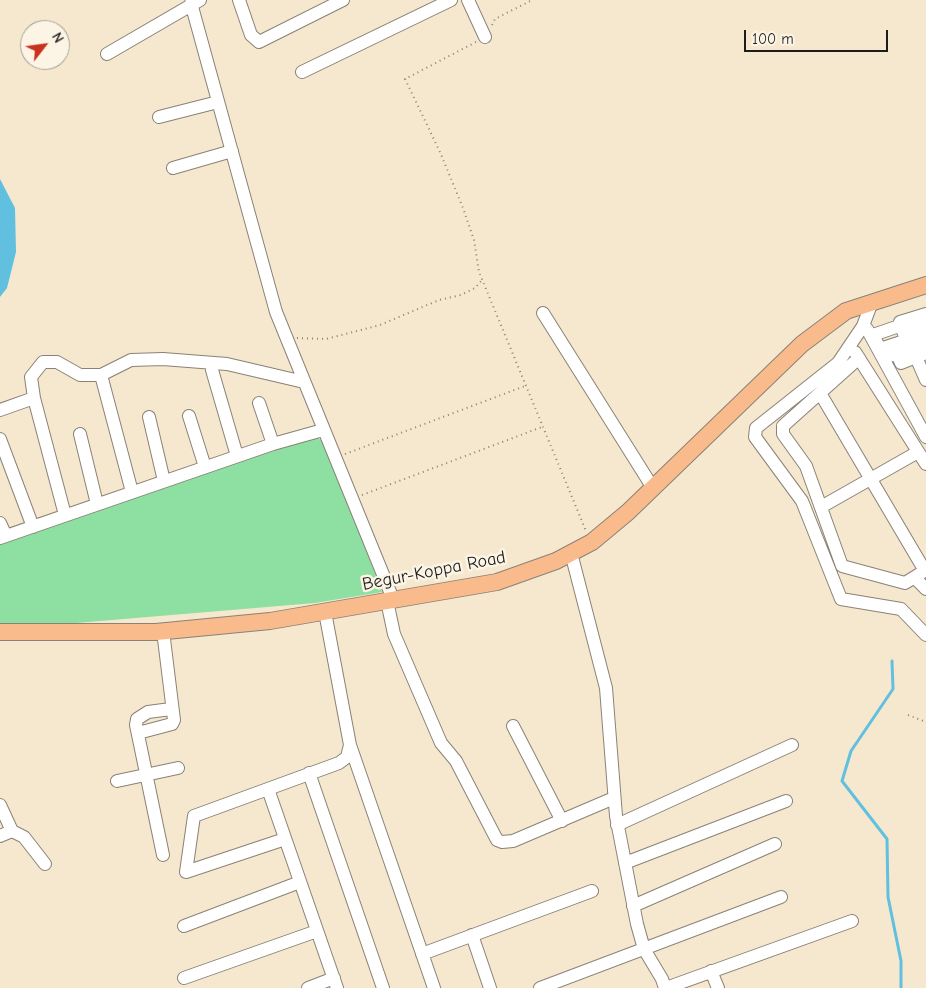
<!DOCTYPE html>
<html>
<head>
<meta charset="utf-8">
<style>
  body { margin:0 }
  #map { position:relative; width:926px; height:988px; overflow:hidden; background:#f6e8cf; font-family:"Comic Neue",sans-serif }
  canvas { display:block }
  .north { position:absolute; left:20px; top:20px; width:50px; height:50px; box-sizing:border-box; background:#fcf5e5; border:1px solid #a29e95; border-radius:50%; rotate:60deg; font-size:14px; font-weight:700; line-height:20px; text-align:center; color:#1c1c1c }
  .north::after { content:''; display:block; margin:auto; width:18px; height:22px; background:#c8321e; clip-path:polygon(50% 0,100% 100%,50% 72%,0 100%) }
  .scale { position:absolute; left:744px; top:30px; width:144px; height:22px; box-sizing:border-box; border:2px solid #1c1c1c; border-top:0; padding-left:6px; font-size:15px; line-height:18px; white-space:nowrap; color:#1c1c1c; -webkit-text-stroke:4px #fcf5e5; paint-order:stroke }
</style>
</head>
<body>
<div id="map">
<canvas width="926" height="988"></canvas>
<div class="north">N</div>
<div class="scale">100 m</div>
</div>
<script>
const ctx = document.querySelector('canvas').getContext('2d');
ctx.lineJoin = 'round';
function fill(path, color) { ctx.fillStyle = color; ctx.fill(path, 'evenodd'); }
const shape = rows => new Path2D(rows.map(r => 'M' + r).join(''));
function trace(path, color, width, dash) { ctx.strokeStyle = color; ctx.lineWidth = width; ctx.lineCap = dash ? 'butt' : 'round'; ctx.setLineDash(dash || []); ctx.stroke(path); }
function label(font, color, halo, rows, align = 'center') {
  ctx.font = font + ' "Comic Neue",sans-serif'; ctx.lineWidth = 5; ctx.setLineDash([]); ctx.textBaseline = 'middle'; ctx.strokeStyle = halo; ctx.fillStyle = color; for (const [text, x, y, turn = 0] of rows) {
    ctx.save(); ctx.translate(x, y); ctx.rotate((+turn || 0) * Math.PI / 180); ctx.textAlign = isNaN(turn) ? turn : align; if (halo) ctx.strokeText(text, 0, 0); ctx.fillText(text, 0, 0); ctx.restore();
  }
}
const green = shape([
  [315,436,326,444,382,592,315,603,76,623,0,626,0,544]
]);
const water = shape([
  [0,179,15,208,16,252,7,288,0,297]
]);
const stream = shape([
  [892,661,893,689,851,751,842,781,887,839,888,897,901,961,901,988]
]);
const path = shape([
  [492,25,495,19,532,0],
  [476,42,405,79,440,152,463,208,474,240,479,272,586,531],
  [297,338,326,339,380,325,439,300,461,295,475,288,482,280],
  [345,454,525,386],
  [362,495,542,427],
  [908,715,926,722]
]);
const minor = shape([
  [239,0,251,35,259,42,343,0],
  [468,0,485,37],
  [191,3,276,312,393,599],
  [107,54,200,0],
  [302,72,451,0],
  [159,117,218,102],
  [173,168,232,151],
  [872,302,863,326,838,363,756,428,755,437,802,501,841,599,901,609,926,635],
  [543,313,653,488],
  [926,314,900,322,899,326,873,335,880,349,926,334],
  [867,329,926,437],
  [906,340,903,331,926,324],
  [855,352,926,464],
  [897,354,901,363,926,353],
  [916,357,926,380],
  [859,358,783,426,783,434,806,466,842,566,905,583,926,570],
  [883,358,926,344],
  [212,370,237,456],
  [101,375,132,492],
  [820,393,925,571],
  [34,398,65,515],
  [259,403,273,444],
  [0,410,34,398,31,377,43,362,57,362,80,375,101,375,131,360,163,359,227,364,304,382],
  [189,416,205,467],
  [149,417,164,481],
  [80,434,97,504],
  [0,439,33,527],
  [821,507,918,452],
  [0,523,6,536],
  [0,538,273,444,323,430],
  [571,553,606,688,616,816,637,924,644,949,662,979,665,988],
  [915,578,926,589],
  [387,601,394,634,441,743,456,761,497,840,502,842,513,841,614,798],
  [325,612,350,745,434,988],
  [513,726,562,821],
  [138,733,172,724,174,720,163,631],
  [309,773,383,988],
  [117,781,178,768],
  [268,789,337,988],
  [0,805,12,831,0,836],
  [617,825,792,745],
  [12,831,24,837,45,864],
  [285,839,186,872,194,816,339,763,347,757,350,745],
  [163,855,136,725,137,719,148,712,171,709],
  [625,863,786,801],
  [633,906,775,844],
  [184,926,300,882],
  [472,935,490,988],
  [422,954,592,891],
  [711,971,718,988],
  [184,978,317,931],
  [308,988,334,978],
  [540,988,781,897],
  [666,988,852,921]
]);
const major = shape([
  [0,632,156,632,270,621,497,582,556,561,592,542,628,512,802,344,846,311,926,285]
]);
const streetNames = [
  ["Begur-Koppa Road",434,571,-11]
];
fill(green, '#8de0a1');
fill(water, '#61c0df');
trace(stream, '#61c0df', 3);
trace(minor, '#898276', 14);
trace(major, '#898276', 18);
trace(path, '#898276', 2, [1, 4]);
trace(minor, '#fff', 12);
trace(major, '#fabb8c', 16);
label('18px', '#1c1c1c', '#fcf5e5', streetNames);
</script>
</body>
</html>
